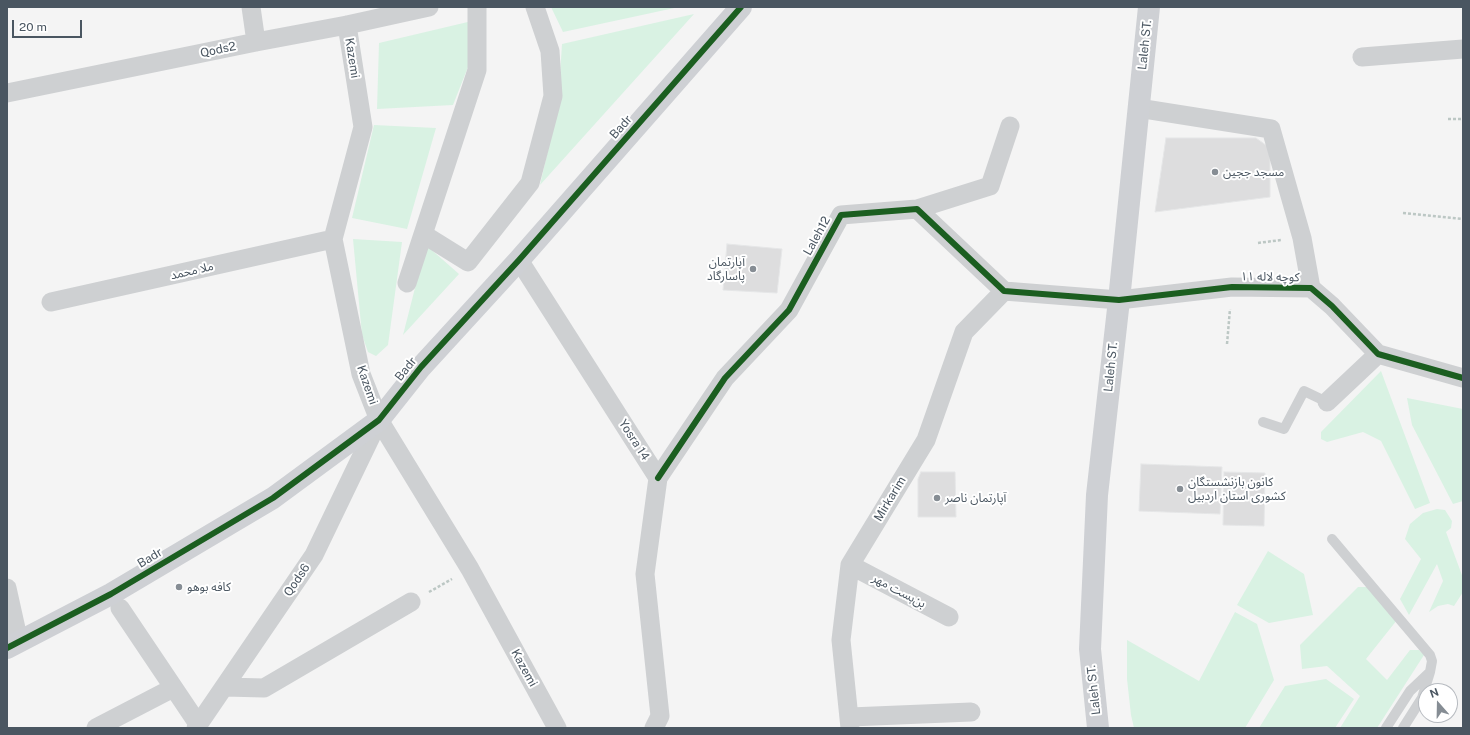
<!DOCTYPE html>
<html>
<head>
<meta charset="utf-8">
<style>
  body { margin:0 }
  #map { position:relative; width:1470px; height:735px; overflow:hidden; background:#f4f4f4; font-family:"Public Sans",sans-serif }
  canvas { display:block }
  .frame { position:absolute; inset:0; border:8px solid #4a5661; pointer-events:none }
  .north { position:absolute; left:1418px; top:683px; width:40px; height:40px; box-sizing:border-box; background:#fff; border:1px solid #b7bbc0; border-radius:50%; rotate:340deg; font-size:11px; font-weight:700; line-height:16px; text-align:center; color:#4a5661 }
  .north::after { content:''; display:block; margin:auto; width:14px; height:18px; background:#868d94; clip-path:polygon(50% 0,100% 100%,50% 72%,0 100%) }
  .scale { position:absolute; left:12px; top:20px; width:70px; height:18px; box-sizing:border-box; border:2px solid #4a5661; border-top:0; padding-left:5px; font-size:12px; line-height:14px; white-space:nowrap; color:#4a5661; -webkit-text-stroke:3px #fff; paint-order:stroke }
</style>
</head>
<body>
<div id="map">
<canvas width="1470" height="735"></canvas>
<div class="frame"></div>
<div class="north">N</div>
<div class="scale">20 m</div>
</div>
<script>
const ctx = document.querySelector('canvas').getContext('2d');
ctx.lineJoin = 'round';
function fill(path, color) { ctx.fillStyle = color; ctx.fill(path, 'evenodd'); }
const shape = rows => new Path2D(rows.map(r => 'M' + r).join(''));
function trace(path, color, width, dash) { ctx.strokeStyle = color; ctx.lineWidth = width; ctx.lineCap = dash ? 'butt' : 'round'; ctx.setLineDash(dash || []); ctx.stroke(path); }
function label(font, color, halo, rows, align = 'center') {
  ctx.font = font + ' "Public Sans","Noto Sans Arabic",sans-serif'; ctx.lineWidth = 4; ctx.setLineDash([]); ctx.textBaseline = 'middle'; ctx.strokeStyle = halo; ctx.fillStyle = color; for (const [text, x, y, turn = 0] of rows) {
    ctx.save(); ctx.translate(x, y); ctx.rotate((+turn || 0) * Math.PI / 180); ctx.textAlign = isNaN(turn) ? turn : align; if (halo) ctx.strokeText(text, 0, 0); ctx.fillText(text, 0, 0); ctx.restore();
  }
}
const green = shape([
  [551,7,679,7,563,32],
  [694,14,540,185,558,106,562,44],
  [472,21,472,57,453,105,377,109,379,43],
  [374,125,436,128,407,229,352,218],
  [353,239,402,242,388,345,376,356,368,352,362,335],
  [426,245,459,274,403,335],
  [1381,371,1430,503,1415,509,1381,441,1363,432,1327,442,1321,439,1321,432],
  [1407,398,1463,409,1463,501,1453,504,1412,425],
  [1437,509,1445,510,1452,521,1451,528,1446,532,1463,578,1463,592,1454,606,1448,604,1438,606,1429,612,1443,581,1437,564,1409,615,1400,599,1421,559,1405,539,1410,524,1423,513],
  [1268,551,1304,574,1313,615,1269,623,1237,605],
  [1358,587,1367,587,1397,620,1366,659,1387,680,1410,650,1419,650,1424,655,1377,728,1340,728,1360,696,1327,666,1302,669,1300,645],
  [1235,612,1257,624,1274,680,1245,728,1134,728,1131,715,1127,679,1127,640,1199,681],
  [1326,679,1354,699,1335,728,1259,728,1285,686]
]);
const building = shape([
  [1166,138,1256,138,1270,148,1270,197,1155,212,1166,138],
  [727,244,782,249,777,293,723,290,727,244],
  [1141,464,1222,467,1220,514,1139,511,1141,464],
  [921,472,955,472,956,517,918,517,918,479,921,472],
  [1224,472,1265,473,1264,526,1223,525,1224,472]
]);
const path = shape([
  [1448,119,1463,119],
  [1403,213,1463,219],
  [1258,243,1281,240],
  [1227,344,1230,309],
  [429,592,452,579]
]);
const lane = shape([
  [1263,422,1284,429,1304,391,1327,402],
  [1332,539,1430,655,1432,661,1430,672,1422,698,1403,728],
  [1386,728,1410,691,1429,673]
]);
const street = shape([
  [251,7,256,42],
  [347,25,363,127,333,239,361,374,379,420,470,569,557,728],
  [1362,57,1463,49],
  [7,93,256,42,347,25,429,7],
  [1138,108,1271,129,1302,238,1311,288],
  [917,209,990,186,1010,126],
  [423,234,468,262,530,183,553,96,550,51,535,7],
  [519,260,658,478,645,574,660,716,654,728],
  [407,283,477,70,477,7],
  [51,302,333,239],
  [1327,402,1378,354],
  [658,478,725,378,789,310,841,215,917,209,1004,291,1119,300,1232,287,1311,288,1332,306,1378,354,1463,378],
  [850,565,949,617],
  [7,588,19,642],
  [120,608,198,724],
  [225,687,264,688,411,602],
  [850,717,971,712],
  [96,728,173,688],
  [196,728,314,555,379,420],
  [850,728,841,640,850,565,926,440,964,332,1004,291]
]);
const secondary = shape([
  [7,648,111,594,273,498,379,420,421,367,519,260,741,7],
  [1098,728,1090,649,1097,495,1119,300,1149,7]
]);
const cycleway = shape([
  [658,478,725,378,789,310,841,215,917,209,1004,291,1119,300,1232,287,1311,288,1332,306,1378,354,1463,378],
  [7,648,111,594,273,498,379,420,421,367,519,260,741,7]
]);
const markers = [
  [1215,172,4,"#868d94"],
  [753,269,4,"#868d94"],
  [1180,489,4,"#868d94"],
  [937,498,4,"#868d94"],
  [179,587,4,"#868d94"]
];
const streetNames = [
  ["Laleh ST.",1145,45,-84],
  ["Qods2",218,50,-12],
  ["Kazemi",352,58,81],
  ["Badr",621,127,-49],
  ["Laleh12",817,236,-61],
  ["ملا محمد",192,271,-13],
  ["کوچه لاله ۱۱",1270,277,1],
  ["Laleh ST.",1111,367,-84],
  ["Badr",406,369,-51],
  ["Kazemi",367,385,71],
  ["Yosra 14",634,440,57],
  ["Mirkarim",890,499,-59],
  ["Badr",150,558,-31],
  ["Qods6",297,580,-56],
  ["بن‌بست مهر",899,591,28],
  ["Kazemi",524,668,61],
  ["Laleh ST.",1094,690,-96]
];
const poiNames = [
  ["مسجد ججین",1223,172],
  ["آپارتمان",745,262,"right"],
  ["پاسارگاد",745,276,"right"],
  ["کانون بازنشستگان",1188,482],
  ["کشوری استان اردبیل",1188,496],
  ["آپارتمان ناصر",945,498],
  ["کافه بوهو",187,587]
];
fill(green, '#d9f2e3');
fill(building, '#ddddde');
trace(building, '#e5e6e7', 1);
trace(path, '#bcc7c4', 2.5, [3, 2]);
trace(lane, '#ced0d2', 10);
trace(street, '#ced0d2', 19);
trace(secondary, '#ced0d4', 22);
trace(cycleway, '#1b5e20', 6);
for (const [x, y, r, color] of markers) { const dot = new Path2D(); dot.arc(x, y, r, 0, 2 * Math.PI); ctx.fillStyle = color; ctx.fill(dot); trace(dot, '#fff', 1.5); }
label('12px', '#4a5661', '#fff', streetNames);
label('12px', '#4a5661', '#fff', poiNames, 'left');
</script>
</body>
</html>
